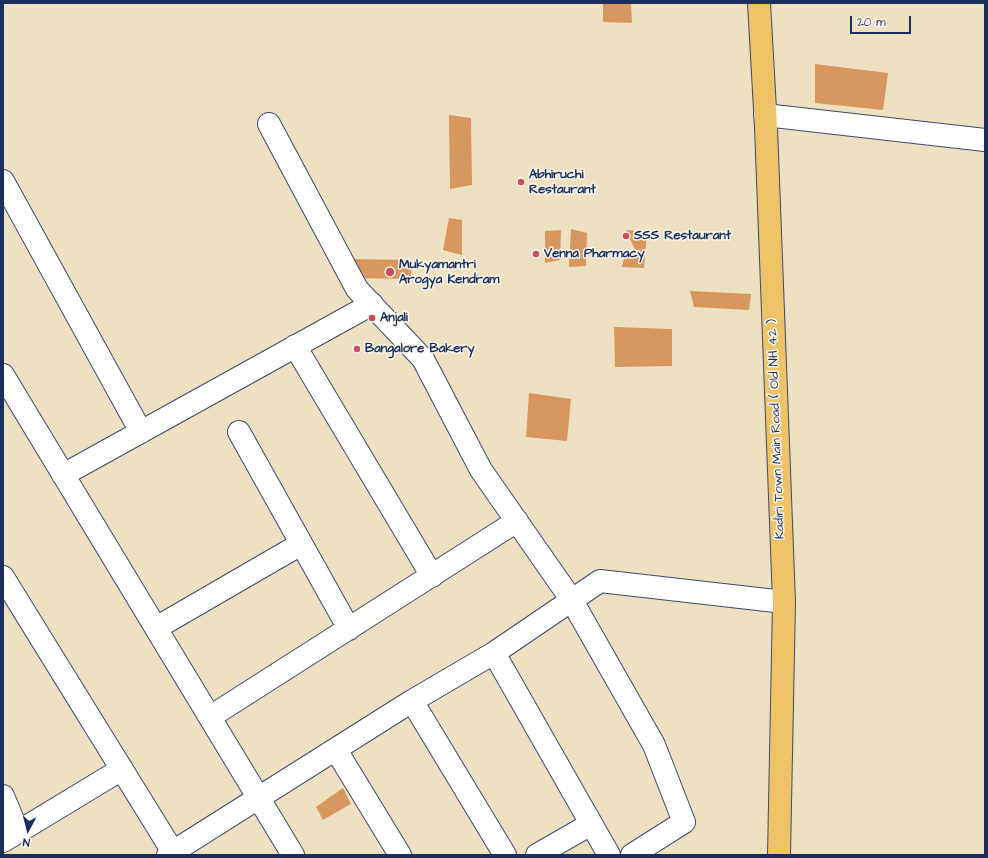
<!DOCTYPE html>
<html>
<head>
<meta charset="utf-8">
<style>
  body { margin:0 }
  #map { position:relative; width:988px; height:858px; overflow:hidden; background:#eee1c1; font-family:"Architects Daughter",sans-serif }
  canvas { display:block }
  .frame { position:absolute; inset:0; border:4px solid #1b2f5e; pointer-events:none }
  .north { position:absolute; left:8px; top:810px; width:40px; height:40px; -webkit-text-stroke:3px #fbf7ec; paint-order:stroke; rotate:187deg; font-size:11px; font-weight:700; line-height:16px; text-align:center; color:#1b2f5e }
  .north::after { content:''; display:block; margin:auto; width:14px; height:18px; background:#1b2f5e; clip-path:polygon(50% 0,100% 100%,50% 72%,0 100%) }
  .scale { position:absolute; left:850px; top:16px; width:61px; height:18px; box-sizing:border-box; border:2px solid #1b2f5e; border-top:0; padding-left:5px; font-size:12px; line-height:14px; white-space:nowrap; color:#1b2f5e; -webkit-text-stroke:3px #fbf7ec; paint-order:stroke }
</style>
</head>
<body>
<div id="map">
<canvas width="988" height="858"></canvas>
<div class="frame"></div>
<div class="north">N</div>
<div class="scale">20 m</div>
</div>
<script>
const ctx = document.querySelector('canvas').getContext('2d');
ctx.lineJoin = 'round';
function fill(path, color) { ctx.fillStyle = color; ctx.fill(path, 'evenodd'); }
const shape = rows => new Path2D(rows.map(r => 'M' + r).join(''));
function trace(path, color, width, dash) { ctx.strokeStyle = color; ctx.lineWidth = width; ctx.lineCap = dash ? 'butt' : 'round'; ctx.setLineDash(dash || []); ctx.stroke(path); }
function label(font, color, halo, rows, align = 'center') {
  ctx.font = font + ' "Architects Daughter",sans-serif'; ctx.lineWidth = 3; ctx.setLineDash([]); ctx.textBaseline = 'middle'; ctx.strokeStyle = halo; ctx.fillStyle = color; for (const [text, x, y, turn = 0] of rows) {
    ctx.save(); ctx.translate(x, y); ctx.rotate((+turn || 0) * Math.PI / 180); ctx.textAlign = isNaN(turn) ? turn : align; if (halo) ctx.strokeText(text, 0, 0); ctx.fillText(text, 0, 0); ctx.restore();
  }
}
const building = shape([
  [603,3,631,3,632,23,603,22],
  [815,64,888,73,883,110,815,103],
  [449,115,471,118,472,185,450,189],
  [449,218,462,220,462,255,443,250],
  [571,229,587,233,586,266,569,267],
  [561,230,560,260,545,263,545,231],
  [626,230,647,232,644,268,622,267,624,258,636,252],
  [347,259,412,260,411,279,347,278],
  [690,291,751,294,749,310,694,307],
  [614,327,672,329,672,366,615,367],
  [529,393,571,399,567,441,526,437],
  [343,788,351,804,323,820,316,807]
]);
const street = shape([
  [765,115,985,140],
  [269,124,357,289,423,359,481,470,571,599,654,745,684,822,632,855],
  [3,181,141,432],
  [295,346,432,576],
  [3,375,293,855],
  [239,432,349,629],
  [63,475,372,304],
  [3,577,173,852],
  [156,628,301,544],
  [494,653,609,855],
  [412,701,505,855],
  [210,717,517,521],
  [336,750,400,855],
  [3,796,18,832],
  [3,841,122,769],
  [168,855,412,701,494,653,600,581,784,602],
  [537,855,591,824]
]);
const primary = shape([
  [759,3,766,127,784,602,779,855]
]);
const markers = [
  [521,182,4,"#d1495b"],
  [626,236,4,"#d1495b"],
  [536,254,4,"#d1495b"],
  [390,272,5,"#d1495b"],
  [372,318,4,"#d1495b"],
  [357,349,4,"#d1495b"]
];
const poiNames = [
  ["Abhiruchi",529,175],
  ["Restaurant",529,190],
  ["SSS Restaurant",634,236],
  ["Venna Pharmacy",544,254],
  ["Mukyamantri",399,265],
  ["Arogya Kendram",399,280],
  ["Anjali",380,318],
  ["Bangalore Bakery",365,349]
];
const streetNames = [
  ["Kadiri Town Main Road ( Old NH 42 )",777,429,-92]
];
fill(building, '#d7975f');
trace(street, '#3b4a6d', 24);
trace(primary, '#3b4a6d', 24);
trace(street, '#fff', 22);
trace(primary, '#efc469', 22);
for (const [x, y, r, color] of markers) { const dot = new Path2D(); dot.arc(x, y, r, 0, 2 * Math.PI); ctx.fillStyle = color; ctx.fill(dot); trace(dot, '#fbf7ec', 1.5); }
label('bold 13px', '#1b2f5e', '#fbf7ec', poiNames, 'left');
label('13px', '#1b2f5e', '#fbf7ec', streetNames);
</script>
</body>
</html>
